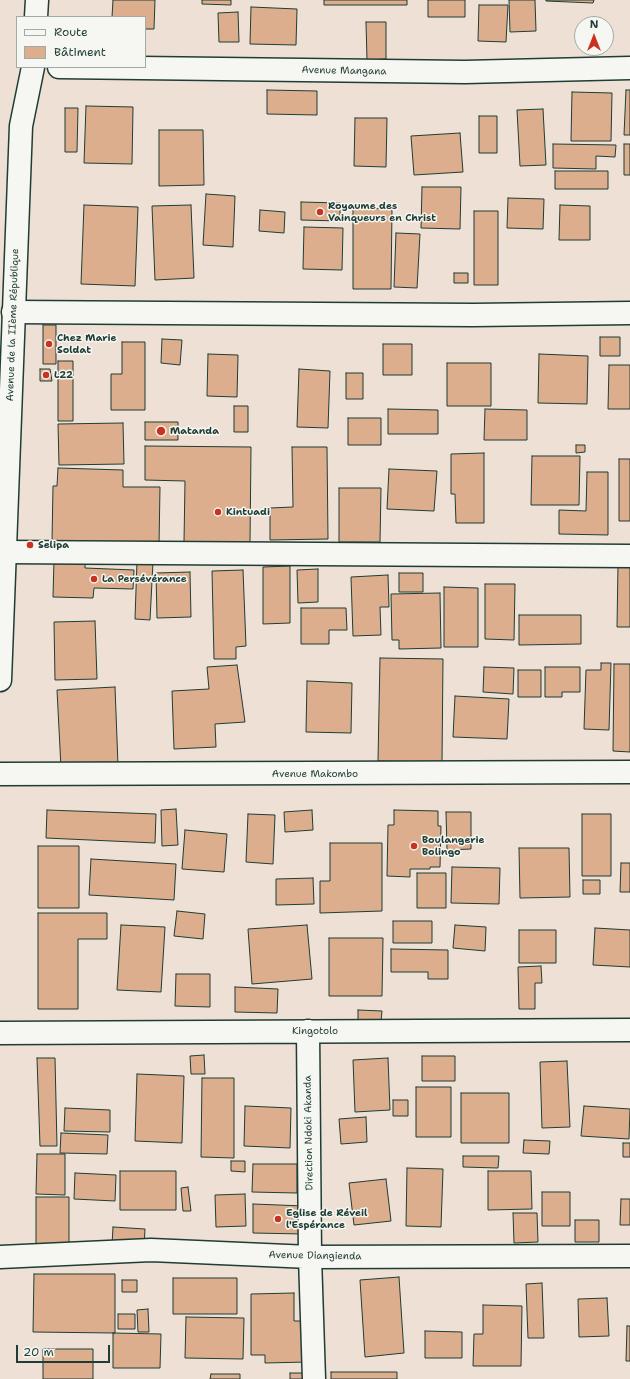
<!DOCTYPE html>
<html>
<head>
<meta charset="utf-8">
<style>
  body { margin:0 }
  #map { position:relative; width:630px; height:1379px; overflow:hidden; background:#eee0d4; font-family:"Shantell Sans",sans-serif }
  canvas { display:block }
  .legend { position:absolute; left:16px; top:16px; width:130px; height:52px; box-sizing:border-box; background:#f6f6f2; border:1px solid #a0aca6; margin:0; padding:5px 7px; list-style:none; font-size:12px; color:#1f3d34 }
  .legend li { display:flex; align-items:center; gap:8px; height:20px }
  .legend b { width:20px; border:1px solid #a0aca6 }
  .north { position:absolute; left:574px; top:16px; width:40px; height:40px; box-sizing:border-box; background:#f6f6f2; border:1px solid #a0aca6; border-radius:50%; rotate:0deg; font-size:11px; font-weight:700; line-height:16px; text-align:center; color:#1f3d34 }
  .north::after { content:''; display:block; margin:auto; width:14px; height:18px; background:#c8321e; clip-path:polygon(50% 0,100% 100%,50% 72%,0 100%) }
  .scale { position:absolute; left:16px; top:1345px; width:94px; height:18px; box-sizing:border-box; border:2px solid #1f3d34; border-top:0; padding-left:5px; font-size:12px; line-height:14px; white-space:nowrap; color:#1f3d34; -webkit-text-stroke:3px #f6f6f2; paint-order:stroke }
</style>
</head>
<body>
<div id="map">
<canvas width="630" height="1379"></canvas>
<ul class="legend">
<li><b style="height:5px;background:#f6f6f2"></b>Route</li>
<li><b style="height:11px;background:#dcae8e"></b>Bâtiment</li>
</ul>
<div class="north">N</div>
<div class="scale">20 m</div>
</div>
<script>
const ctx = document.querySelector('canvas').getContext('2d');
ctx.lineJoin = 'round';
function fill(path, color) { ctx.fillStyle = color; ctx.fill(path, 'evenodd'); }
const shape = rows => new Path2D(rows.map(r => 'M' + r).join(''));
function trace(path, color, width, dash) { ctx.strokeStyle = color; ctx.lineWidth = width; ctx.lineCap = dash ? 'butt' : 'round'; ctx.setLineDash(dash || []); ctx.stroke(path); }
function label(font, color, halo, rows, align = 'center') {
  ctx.font = font + ' "Shantell Sans",sans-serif'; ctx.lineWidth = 3; ctx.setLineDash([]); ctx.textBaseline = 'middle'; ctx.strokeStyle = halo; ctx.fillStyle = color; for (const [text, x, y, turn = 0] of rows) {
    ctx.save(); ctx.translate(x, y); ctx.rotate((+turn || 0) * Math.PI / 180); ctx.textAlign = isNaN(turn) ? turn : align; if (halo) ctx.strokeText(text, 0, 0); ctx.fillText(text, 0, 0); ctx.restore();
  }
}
const building = shape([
  [113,0,155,0,154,29,145,29,145,17,112,17,113,0],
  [202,0,231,0,231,5,202,4,202,0],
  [324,0,407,0,407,5,324,5,324,0],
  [428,0,465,0,465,17,428,17,428,0],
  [509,0,535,0,536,31,510,32,509,0],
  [546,0,594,0,593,3,546,1,546,0],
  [479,5,508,5,506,42,478,41,479,5],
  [251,7,297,9,296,45,250,44,251,7],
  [238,12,239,42,219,42,218,13,238,12],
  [366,22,386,22,386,59,367,60,366,22],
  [267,90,317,91,317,115,267,114,267,90],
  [626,90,630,90,630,135,624,135,626,90],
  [572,92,612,93,611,141,571,141,572,92],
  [86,106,133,107,132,164,84,163,86,106],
  [65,108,78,108,77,152,65,152,65,108],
  [543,109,546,165,520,166,517,110,543,109],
  [479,116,497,116,497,153,479,153,479,116],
  [355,118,387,118,386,167,354,166,355,118],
  [159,130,203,130,204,185,159,186,159,130],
  [460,133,463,172,414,175,411,136,460,133],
  [553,144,616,145,615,157,596,156,596,169,553,168,553,144],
  [624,144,630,144,630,175,624,175,624,144],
  [555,171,608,171,608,189,555,189,555,171],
  [422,187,461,187,460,229,421,228,422,187],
  [206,194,235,196,233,247,203,245,206,194],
  [508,198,544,199,543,229,507,228,508,198],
  [301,202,340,203,340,221,301,220,301,202],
  [84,205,138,207,135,286,81,284,84,205],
  [191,205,194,278,155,280,152,206,191,205],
  [560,205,590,206,590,240,559,240,560,205],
  [353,208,392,209,391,289,353,289,353,208],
  [260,210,285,212,284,233,259,231,260,210],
  [474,211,498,211,498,285,474,285,474,211],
  [304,227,343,228,342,270,303,269,304,227],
  [396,233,420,234,417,288,394,287,396,233],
  [454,273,468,273,468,283,454,283,454,273],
  [43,325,56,325,56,364,43,364,43,325],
  [600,337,620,337,620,356,600,356,600,337],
  [162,339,182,340,180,365,161,363,162,339],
  [122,342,145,342,145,410,111,410,111,374,122,374,122,342],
  [383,344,412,344,412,375,383,375,383,344],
  [208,354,238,355,237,397,207,396,208,354],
  [539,354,588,356,587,404,538,403,539,354],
  [58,361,73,361,73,421,58,421,58,361],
  [447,363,491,363,491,406,447,406,447,363],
  [609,365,630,365,630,409,608,409,609,365],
  [40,369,50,369,52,381,40,381,40,369],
  [299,369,330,371,328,428,297,427,299,369],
  [346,373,363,373,363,399,346,399,346,373],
  [234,406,248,406,248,432,234,432,234,406],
  [388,409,438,410,438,434,388,434,388,409],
  [485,409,527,410,527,440,484,440,485,409],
  [348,418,381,418,381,445,348,445,348,418],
  [145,422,178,422,178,440,145,440,145,422],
  [123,423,124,464,59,465,58,424,123,423],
  [576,445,585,445,585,452,576,453,576,445],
  [145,446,251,447,250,543,184,542,185,481,145,480,145,446],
  [292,447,327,447,328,539,270,540,270,508,293,507,292,447],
  [484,453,484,523,456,523,455,494,451,494,451,454,484,453],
  [532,456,580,456,579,505,531,505,532,456],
  [619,459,630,459,630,521,619,521,619,459],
  [58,468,123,470,123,487,160,487,159,545,52,542,53,486,57,486,58,468],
  [389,469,437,471,434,511,387,509,389,469],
  [587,472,608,472,608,535,559,534,559,510,586,511,587,472],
  [339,488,381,488,380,542,339,542,339,488],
  [54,559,85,560,85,568,134,570,133,589,94,588,93,598,53,597,54,559],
  [137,561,153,562,150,620,135,619,137,561],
  [618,565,630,565,630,627,617,627,618,565],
  [290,566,290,623,263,624,263,567,290,566],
  [318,569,318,602,298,603,297,570,318,569],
  [243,570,246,646,236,647,236,659,214,659,212,571,243,570],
  [190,572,191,617,157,618,156,573,190,572],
  [399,573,423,573,423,592,399,592,399,573],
  [388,575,389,607,380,607,381,635,353,636,351,577,388,575],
  [485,584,515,584,514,640,485,639,485,584],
  [444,587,478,588,478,647,444,647,444,587],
  [440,593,441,648,399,649,399,640,392,640,391,594,440,593],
  [301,608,346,608,347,630,329,630,329,644,301,644,301,608],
  [519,615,581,615,581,644,519,645,519,615],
  [95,621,97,679,55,680,54,622,95,621],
  [380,658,443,659,442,762,378,761,380,658],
  [601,663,611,663,609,730,584,729,586,670,601,670,601,663],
  [614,664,630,664,630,752,613,751,614,664],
  [237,665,245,722,215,724,216,747,174,749,172,691,209,689,207,667,237,665],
  [484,667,514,668,513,694,483,692,484,667],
  [545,667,580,667,580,692,562,692,562,697,545,697,545,667],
  [518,670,541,670,541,697,518,697,518,670],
  [307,681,352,683,351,733,306,732,307,681],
  [115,687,118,765,61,768,57,690,115,687],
  [455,696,509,699,507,739,453,737,455,696],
  [176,809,178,845,162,846,161,810,176,809],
  [47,810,156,814,155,843,46,838,47,810],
  [312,810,313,830,285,832,284,812,312,810],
  [394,810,438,811,438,826,441,826,440,867,430,867,430,869,410,869,410,877,387,876,388,825,394,825,394,810],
  [446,812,471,812,471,849,447,850,446,812],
  [248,814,275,815,273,864,246,862,248,814],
  [582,814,611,814,611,876,582,876,582,814],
  [185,830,227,834,224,872,182,869,185,830],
  [330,843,382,843,382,911,320,913,320,881,330,881,330,843],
  [38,846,79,846,79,908,38,908,38,846],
  [519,848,569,848,570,897,520,898,519,848],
  [91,859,176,864,174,900,89,895,91,859],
  [621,863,630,863,630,892,620,892,621,863],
  [452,867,500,868,499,904,451,903,452,867],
  [417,873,446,873,446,908,417,908,417,873],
  [313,878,314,904,276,905,276,879,313,878],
  [583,880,600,880,600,894,583,894,583,880],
  [177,911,205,914,203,939,174,936,177,911],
  [38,913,107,913,107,939,78,939,78,1009,38,1009,38,913],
  [393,921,432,921,432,943,393,943,393,921],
  [121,925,165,927,161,992,117,990,121,925],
  [307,925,312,979,252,984,248,929,307,925],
  [455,925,486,927,485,951,453,948,455,925],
  [595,928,630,930,630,967,593,965,595,928],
  [519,930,556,930,556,963,519,963,519,930],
  [329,938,383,938,382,996,329,996,329,938],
  [391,949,448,950,448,979,428,979,428,972,391,972,391,949],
  [541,966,542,983,535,983,535,1009,519,1009,518,967,541,966],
  [176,974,210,974,210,1007,175,1006,176,974],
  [235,987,278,989,277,1013,235,1012,235,987],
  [358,1010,382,1011,381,1022,358,1021,358,1010],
  [204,1055,205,1074,191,1074,190,1056,204,1055],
  [422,1056,455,1056,455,1081,422,1081,422,1056],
  [37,1058,55,1058,57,1146,40,1146,37,1058],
  [388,1058,390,1110,355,1112,353,1060,388,1058],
  [567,1061,570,1127,542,1128,540,1062,567,1061],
  [137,1074,184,1076,182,1143,135,1141,137,1074],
  [202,1078,234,1078,234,1158,201,1157,202,1078],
  [416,1087,451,1087,451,1137,416,1137,416,1087],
  [461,1093,509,1093,509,1143,461,1143,461,1093],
  [393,1100,408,1100,408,1116,393,1116,393,1100],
  [245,1106,291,1108,290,1148,244,1146,245,1106],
  [584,1106,630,1109,629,1139,581,1136,584,1106],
  [65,1108,110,1110,110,1132,64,1131,65,1108],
  [366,1117,367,1142,341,1144,339,1119,366,1117],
  [61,1133,108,1135,107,1154,60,1153,61,1133],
  [524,1140,550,1141,549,1154,523,1153,524,1140],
  [623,1143,630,1143,630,1157,623,1157,623,1143],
  [37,1154,65,1154,65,1195,36,1194,37,1154],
  [463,1156,499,1156,498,1168,463,1167,463,1156],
  [231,1161,245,1161,245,1172,231,1171,231,1161],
  [253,1164,297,1164,297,1193,252,1192,253,1164],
  [407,1168,443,1169,441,1227,406,1226,407,1168],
  [120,1171,176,1171,176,1210,120,1210,120,1171],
  [488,1171,531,1171,532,1209,488,1210,488,1171],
  [75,1173,116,1175,115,1201,74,1199,75,1173],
  [386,1179,391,1221,354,1225,349,1183,386,1179],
  [188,1187,191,1211,183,1211,181,1188,188,1187],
  [542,1192,570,1192,570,1226,542,1226,542,1192],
  [245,1194,246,1226,216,1227,215,1195,245,1194],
  [36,1197,69,1197,69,1247,36,1247,36,1197],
  [621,1199,630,1199,630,1225,620,1225,621,1199],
  [253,1204,304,1206,303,1234,253,1233,253,1204],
  [513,1213,537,1213,538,1242,514,1243,513,1213],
  [575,1220,599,1220,599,1242,575,1242,575,1220],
  [113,1227,145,1229,144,1247,112,1245,113,1227],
  [34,1274,115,1274,115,1333,33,1332,34,1274],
  [399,1277,404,1353,365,1357,360,1280,399,1277],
  [173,1278,237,1278,237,1314,173,1314,173,1278],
  [122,1280,137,1280,137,1292,122,1292,122,1280],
  [542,1283,544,1338,528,1338,526,1284,542,1283],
  [294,1293,294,1321,306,1321,307,1362,265,1363,265,1355,251,1355,251,1294,294,1293],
  [607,1298,609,1336,579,1337,578,1299,607,1298],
  [483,1305,522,1306,521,1366,473,1366,474,1334,483,1334,483,1305],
  [148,1309,149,1332,138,1332,137,1310,148,1309],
  [118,1314,135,1314,135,1329,118,1329,118,1314],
  [186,1317,244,1318,243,1359,185,1358,186,1317],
  [627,1326,630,1326,630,1361,626,1361,627,1326],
  [425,1331,462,1332,462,1358,425,1358,425,1331],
  [113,1333,161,1334,160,1368,113,1368,113,1333],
  [43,1349,93,1349,93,1379,43,1379,43,1349],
  [331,1372,397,1372,397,1379,331,1379,331,1372],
  [290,1373,309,1373,309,1379,290,1379,290,1373],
  [211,1374,240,1374,240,1379,210,1379,211,1374]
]);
const street = shape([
  [59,67,465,72,630,68],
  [13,312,473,315,630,313],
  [4,552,630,556],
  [0,774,630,772],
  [308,1031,310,1257,314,1379],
  [0,1033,630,1030],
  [0,1257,151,1250,310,1257,630,1256]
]);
const secondary = shape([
  [36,17,37,0],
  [0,680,21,126,33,67]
]);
const markers = [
  [320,212,4,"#c8321e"],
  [49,344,4,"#c8321e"],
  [46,375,4,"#c8321e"],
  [161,431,5,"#c8321e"],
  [218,512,4,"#c8321e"],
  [30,545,4,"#c8321e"],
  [94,579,4,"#c8321e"],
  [414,846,4,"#c8321e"],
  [278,1219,4,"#c8321e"]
];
const streetNames = [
  ["Avenue Mangana",344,71,1],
  ["Avenue de la IIème République",13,325,-88],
  ["Avenue Makombo",315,774],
  ["Kingotolo",315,1031],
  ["Direction Ndoki Akanda",309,1133,-91],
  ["Avenue Diangienda",315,1256,1]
];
const poiNames = [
  ["Royaume des",328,206],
  ["Vainqueurs en Christ",328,218],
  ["Chez Marie",57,338],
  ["Soldat",57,350],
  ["L22",54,375],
  ["Matanda",170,431],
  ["Kintuadi",226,512],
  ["Selipa",38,545],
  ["La Persévérance",102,579],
  ["Boulangerie",422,840],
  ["Bolingo",422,852],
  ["Eglise de Réveil",286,1213],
  ["l'Espérance",286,1225]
];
fill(building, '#dcae8e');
trace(building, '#1f3d34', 1);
trace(street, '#1f3d34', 25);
trace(secondary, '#1f3d34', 25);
trace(street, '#f6f6f2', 22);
trace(secondary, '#f6f6f2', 22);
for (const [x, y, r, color] of markers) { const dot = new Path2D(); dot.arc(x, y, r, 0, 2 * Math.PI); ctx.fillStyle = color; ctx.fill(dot); trace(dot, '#f6f6f2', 1.5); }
label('10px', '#1f3d34', '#f6f6f2', streetNames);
label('bold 10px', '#1f3d34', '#f6f6f2', poiNames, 'left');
</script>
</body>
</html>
